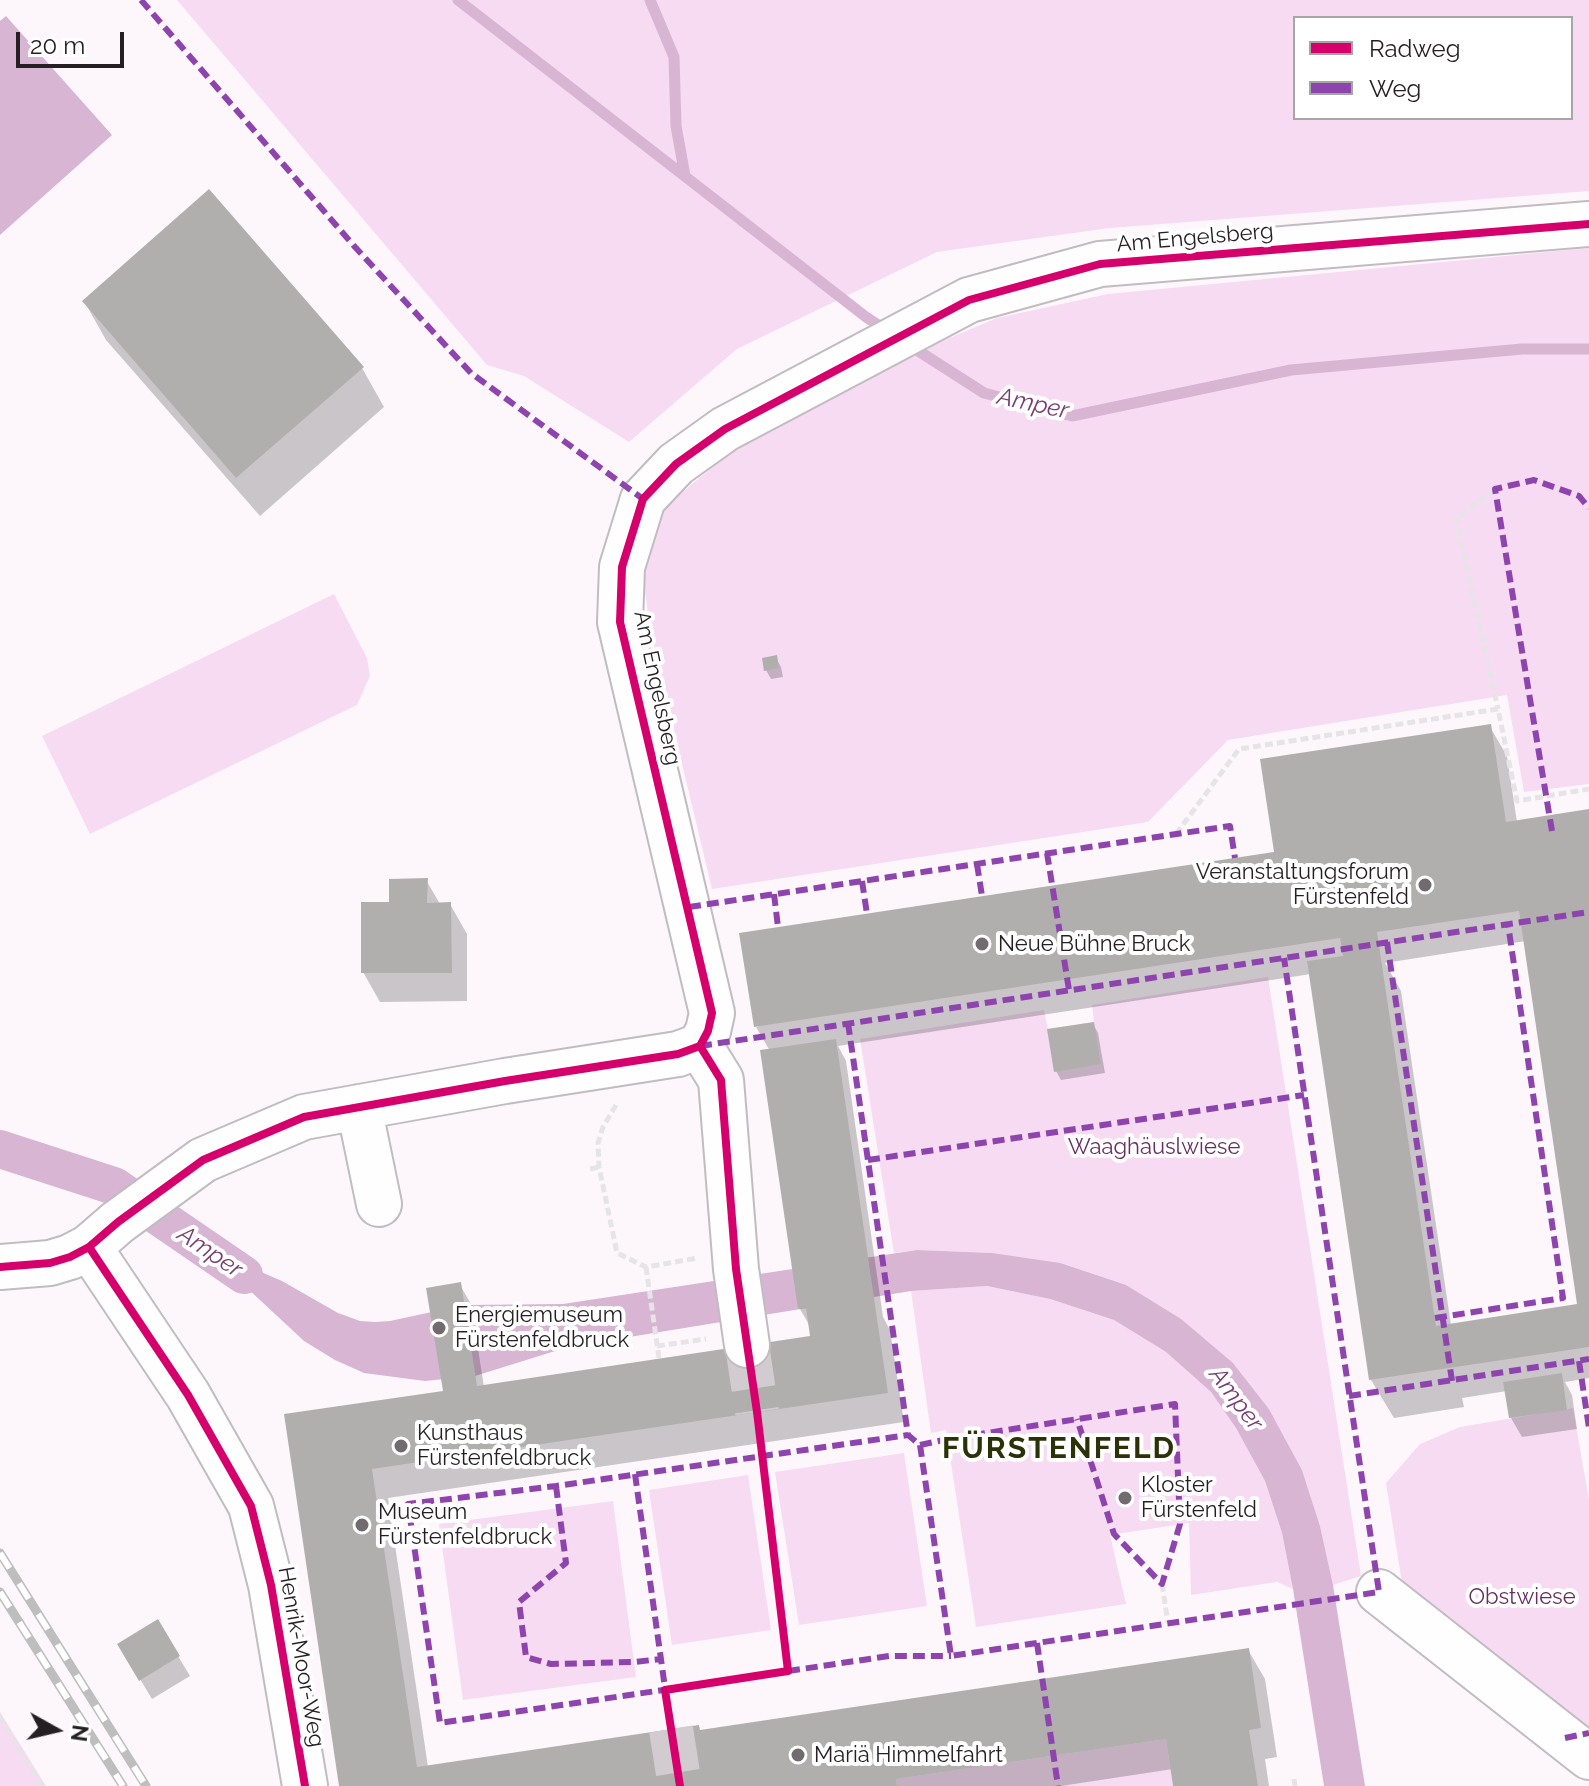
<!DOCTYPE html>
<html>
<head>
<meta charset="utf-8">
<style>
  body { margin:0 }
  #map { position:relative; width:1589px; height:1786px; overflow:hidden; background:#fdf7fc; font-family:Raleway,sans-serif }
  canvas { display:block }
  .legend { position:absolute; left:1293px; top:16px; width:280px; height:104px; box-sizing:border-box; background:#fff; border:2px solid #a8a5a7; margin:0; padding:10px 14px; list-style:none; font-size:24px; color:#251f24 }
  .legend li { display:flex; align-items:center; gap:16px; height:40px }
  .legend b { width:40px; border:2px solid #a8a5a7 }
  .north { position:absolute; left:16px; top:1690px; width:80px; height:80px; -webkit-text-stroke:6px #fff; paint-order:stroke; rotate:98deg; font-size:22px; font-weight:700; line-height:32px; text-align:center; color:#251f24 }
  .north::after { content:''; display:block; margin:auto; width:28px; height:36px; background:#251f24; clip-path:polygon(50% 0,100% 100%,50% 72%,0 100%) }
  .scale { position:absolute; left:16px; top:32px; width:108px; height:36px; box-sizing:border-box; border:4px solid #251f24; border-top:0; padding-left:10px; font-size:24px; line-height:28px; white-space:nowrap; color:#251f24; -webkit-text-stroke:6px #fff; paint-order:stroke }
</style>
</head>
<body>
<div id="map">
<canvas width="1589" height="1786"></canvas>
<ul class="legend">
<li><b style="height:10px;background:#d6006c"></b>Radweg</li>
<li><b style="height:10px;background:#8e44ad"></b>Weg</li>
</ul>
<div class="north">N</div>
<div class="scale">20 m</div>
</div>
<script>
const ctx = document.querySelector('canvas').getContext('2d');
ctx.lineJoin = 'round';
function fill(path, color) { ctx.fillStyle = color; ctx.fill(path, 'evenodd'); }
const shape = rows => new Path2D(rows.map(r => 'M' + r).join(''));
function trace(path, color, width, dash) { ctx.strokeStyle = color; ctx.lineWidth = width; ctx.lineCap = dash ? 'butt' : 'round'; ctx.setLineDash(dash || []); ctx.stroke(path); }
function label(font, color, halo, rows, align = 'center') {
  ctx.font = font + ' Raleway,sans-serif'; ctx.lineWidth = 8; ctx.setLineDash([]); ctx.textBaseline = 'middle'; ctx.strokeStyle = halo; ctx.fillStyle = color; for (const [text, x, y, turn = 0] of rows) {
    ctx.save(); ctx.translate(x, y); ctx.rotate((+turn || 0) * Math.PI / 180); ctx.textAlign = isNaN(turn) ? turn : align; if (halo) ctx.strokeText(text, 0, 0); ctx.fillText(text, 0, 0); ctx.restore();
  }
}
const green = shape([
  [177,0,1589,0,1589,191,1110,228,937,252,737,349,629,442,524,376,487,365],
  [1295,18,1571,18,1571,118,1295,118],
  [1589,248,1589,784,1524,792,1507,695,1228,740,1148,822,712,889,650,630,643,574,661,510,740,444,947,339,997,318,1108,294],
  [334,594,367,658,370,676,357,705,90,834,42,736],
  [1268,977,1361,1576,1333,1585,1320,1526,1302,1470,1269,1409,1233,1363,992,1253,917,1250,894,1253,860,1039,1044,1010,1048,1029,1094,1022,1092,1005],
  [987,1286,1050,1299,1114,1320,1166,1352,1211,1392,1236,1428,1265,1481,1282,1533,1293,1589,1277,1582,1191,1595,1189,1523,1110,1535,1126,1604,976,1627,946,1430,931,1433,911,1291],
  [1573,1408,1589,1500,1589,1730,1402,1583,1386,1483,1420,1444,1460,1427],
  [904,1453,927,1606,799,1625,775,1472],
  [748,1475,771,1630,672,1645,649,1490],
  [613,1501,636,1677,463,1700,439,1524],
  [0,1712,46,1786,0,1786],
  [1166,1739,1173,1786,897,1786,896,1779]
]);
const water = shape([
  [6,16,112,135,0,235,0,21],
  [203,1247,282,1281,338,1313,360,1321,375,1322,390,1321,464,1305,563,1304,917,1250,992,1253,1060,1263,1126,1285,1181,1319,1233,1363,1269,1409,1302,1470,1320,1526,1333,1585,1365,1786,1324,1786,1293,1589,1282,1533,1265,1481,1236,1428,1211,1392,1166,1352,1114,1320,1050,1299,987,1286,911,1291,568,1347,475,1376,425,1381,364,1373,335,1360,304,1341]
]);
const shadow = shape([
  [84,301,362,368,384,407,260,516,106,340],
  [776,658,781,667,783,677,771,679,766,670],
  [1490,727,1507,756,1517,822,1589,811,1589,1378,1565,1382,1572,1395,1577,1429,1522,1437,1511,1418,1507,1391,1462,1398,1464,1407,1394,1418,1371,1380,1311,974,838,1046,846,1061,883,1317,890,1330,904,1422,388,1498,428,1767,701,1732,1248,1650,1265,1679,1277,1757,1265,1759,1269,1786,1175,1786,1173,1769,1061,1786,341,1786,286,1416,445,1392,460,1285,471,1304,484,1387,813,1338,811,1328,800,1309,762,1052,770,1051,756,1027,1276,854],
  [1526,941,1581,1314,1451,1325,1401,991,1385,963],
  [426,880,440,904,450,904,467,934,467,1001,380,1002,363,972,391,904],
  [1093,1024,1098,1033,1105,1073,1061,1080,1056,1071],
  [157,1621,190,1676,152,1699,119,1644]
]);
const stream = shape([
  [458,0,866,317,889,332],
  [650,0,674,57,676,126,685,176],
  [906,343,984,393,1072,416,1291,370,1522,349,1589,349]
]);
const canal = shape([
  [0,1149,114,1186,244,1275]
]);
const building = shape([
  [209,189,364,367,236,478,82,301],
  [777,655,779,668,764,671,762,658],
  [1491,724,1506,822,1589,809,1589,1347,1369,1380,1307,961,1343,956,1340,938,754,1027,739,933,1274,852,1260,759],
  [1519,911,1577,1304,1436,1326,1377,932],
  [428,878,427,903,451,902,452,973,361,973,361,902,389,902,389,879],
  [1094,1022,1101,1064,1054,1072,1047,1029],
  [836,1039,888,1393,372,1469,417,1767,699,1725,700,1730,1249,1648,1261,1728,1249,1730,1258,1786,1173,1786,1166,1739,896,1779,897,1786,339,1786,284,1414,443,1391,426,1288,461,1282,477,1386,810,1336,806,1308,798,1309,760,1050],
  [1562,1373,1567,1410,1509,1418,1503,1382],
  [158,1619,180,1656,139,1681,117,1644]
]);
const minorTunnel = shape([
  [747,1345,757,1412],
  [671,1729,680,1786]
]);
const path = shape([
  [1495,489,1456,518,1498,709],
  [1176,834,1239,749,1498,709,1517,801,1589,789],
  [616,1105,603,1127,598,1143,599,1167,617,1253,646,1267,698,1258],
  [590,1169,599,1167],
  [646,1267,659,1358],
  [657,1346,706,1339],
  [1162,1584,1168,1623],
  [0,1717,42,1786],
  [1294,1779,1295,1786]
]);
const minor = shape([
  [700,1046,721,1080,736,1269,747,1345],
  [359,1107,379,1204],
  [89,1247,188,1395,251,1506,271,1585,305,1786],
  [0,1267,50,1263,70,1257,89,1247,118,1222,203,1160,304,1117,505,1081,678,1054,700,1046,708,1031,712,1013,620,622,622,567,643,499,676,464,725,429,969,300,1100,264,1589,224],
  [1379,1592,1589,1757]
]);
const rail = shape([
  [0,1553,146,1786],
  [0,1592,123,1786]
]);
const quiet = shape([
  [141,0,355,247,471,373,643,499],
  [1552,831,1495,489,1534,480,1579,496,1589,508],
  [1047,853,1069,990],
  [977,864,982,896],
  [862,881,867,914],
  [774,894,778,927],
  [689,907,1230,826,1235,858],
  [1387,942,1452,1381],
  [848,1023,908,1435,920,1445,951,1656,1037,1643,1379,1592,1284,958],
  [700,1046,1589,912],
  [868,1160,1304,1095],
  [1435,1318,1563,1298,1508,924],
  [1579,1361,1589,1428],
  [1349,1396,1589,1359],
  [920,1445,948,1439,1175,1404,1180,1524,1162,1584,1114,1534,1077,1419],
  [635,1474,666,1695],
  [556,1486,566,1563,519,1602,526,1657,551,1664,634,1662,661,1659],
  [1037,1643,1058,1786],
  [788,1671,889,1656,951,1656],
  [670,1689,440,1723,408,1504,556,1486,908,1435],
  [1565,1738,1589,1733]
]);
const cycleway = shape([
  [89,1247,188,1395,251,1506,271,1585,305,1786],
  [0,1267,50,1263,70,1257,89,1247,118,1222,203,1160,304,1117,505,1081,678,1054,700,1046,708,1031,712,1013,620,622,622,567,643,499,676,464,725,429,969,300,1100,264,1589,224],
  [680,1786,665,1690,788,1671,757,1412,736,1269,721,1080,700,1046]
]);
const markers = [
  [1425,885,8,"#716b70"],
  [982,944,8,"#716b70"],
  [439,1328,8,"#716b70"],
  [401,1446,8,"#716b70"],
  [1125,1498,8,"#716b70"],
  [362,1525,8,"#716b70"],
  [798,1755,8,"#716b70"]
];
const streetNames = [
  ["Am Engelsberg",1195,238,-5],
  ["Am Engelsberg",657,688,78],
  ["Henrik-Moor-Weg",301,1657,80]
];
const poiNames = [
  ["Veranstaltungsforum",1409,872,"right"],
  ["Fürstenfeld",1409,897,"right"],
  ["Neue Bühne Bruck",998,944],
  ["Energiemuseum",455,1315],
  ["Fürstenfeldbruck",455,1340],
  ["Kunsthaus",417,1433],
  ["Fürstenfeldbruck",417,1458],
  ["Kloster",1141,1485],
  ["Fürstenfeld",1141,1510],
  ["Museum",378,1512],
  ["Fürstenfeldbruck",378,1537],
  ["Mariä Himmelfahrt",814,1755]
];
const parkNames = [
  ["Waaghäuslwiese",1154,1147],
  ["Obstwiese",1522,1597]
];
const waterNames = [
  ["Amper",1033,404,12],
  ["Amper",210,1252,34],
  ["Amper",1236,1399,53]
];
const districtNames = [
  ["FÜRSTENFELD",1059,1449]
];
fill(green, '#f6dbf2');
fill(water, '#d7b5d3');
fill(shadow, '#0003');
trace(stream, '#d7b5d3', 11);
trace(canal, '#d7b5d3', 38);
fill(building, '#b1afae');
trace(minorTunnel, '#d2ccd1', 44, [44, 22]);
trace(minor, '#c1bcc0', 48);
trace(path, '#e6e4e6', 5, [8, 4]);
trace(minor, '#fffeff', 44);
trace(rail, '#bfbebf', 9);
trace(rail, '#fff', 6, [18]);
trace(quiet, '#8e44ad', 6, [12, 6]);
trace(cycleway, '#d6006c', 8);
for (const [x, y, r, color] of markers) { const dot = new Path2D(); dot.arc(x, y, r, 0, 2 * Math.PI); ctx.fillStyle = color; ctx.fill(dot); trace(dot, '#fff', 3); }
label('22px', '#251f24', '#fff', streetNames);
label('22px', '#251f24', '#fff', poiNames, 'left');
label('22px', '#662f62', '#fff', parkNames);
label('italic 24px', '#773e72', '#fff', waterNames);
ctx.letterSpacing = '2px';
label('bold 30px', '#2b320a', '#fff', districtNames);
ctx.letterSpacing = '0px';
</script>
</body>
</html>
